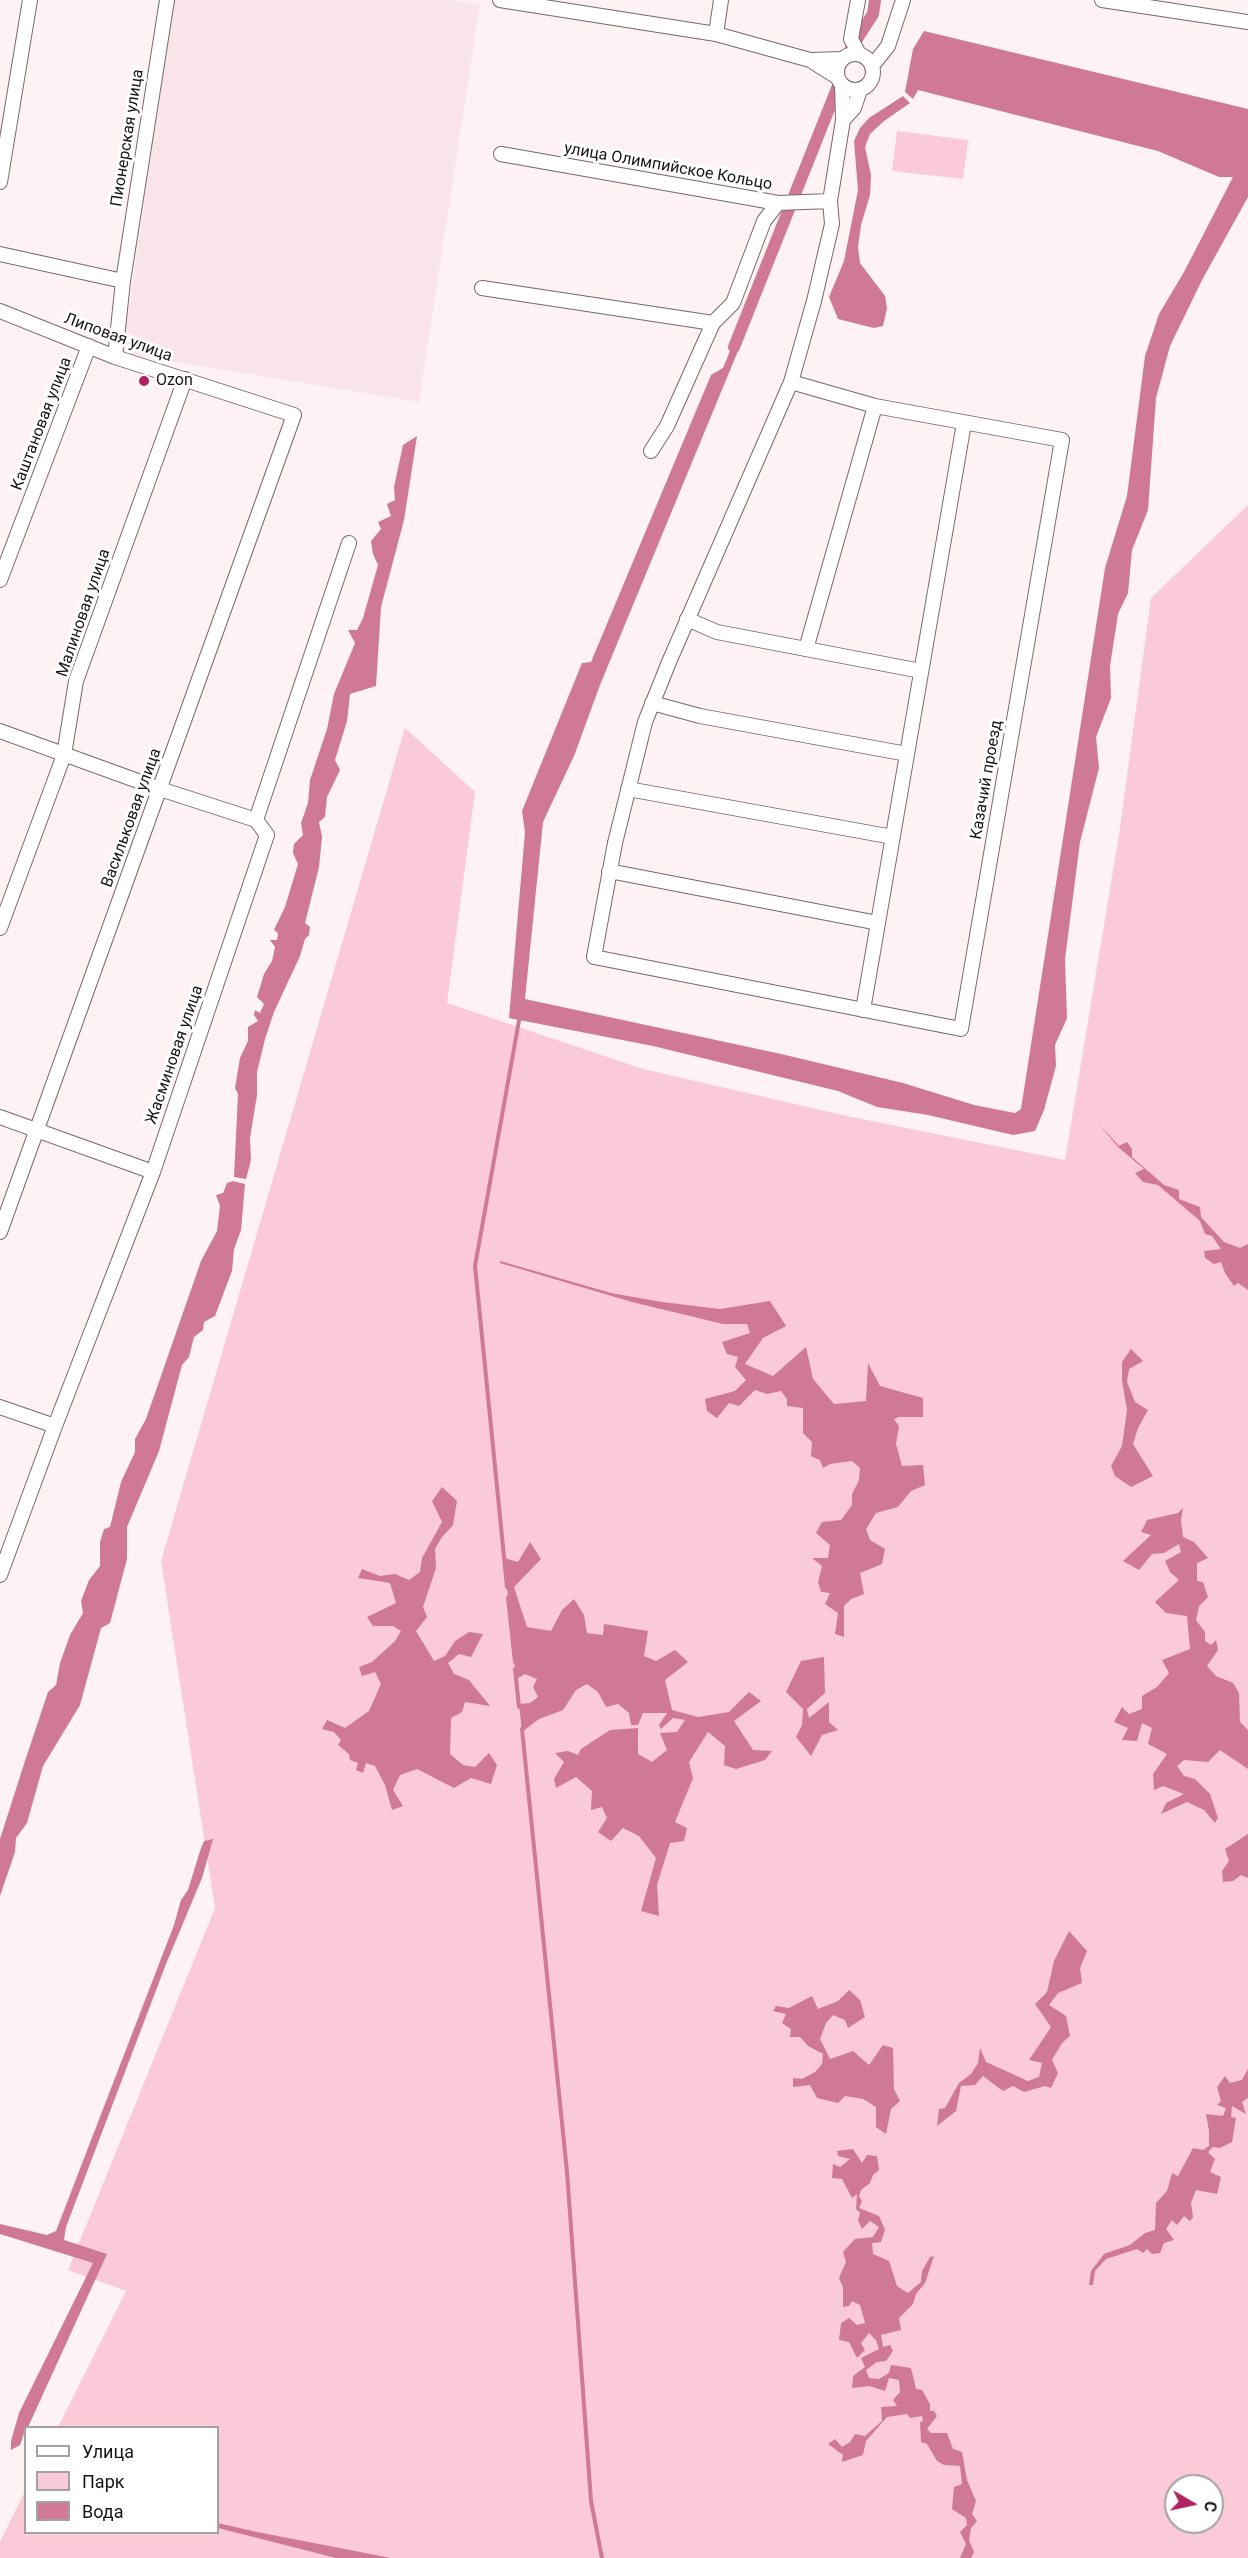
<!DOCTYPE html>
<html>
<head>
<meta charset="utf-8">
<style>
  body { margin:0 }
  #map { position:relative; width:1248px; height:2558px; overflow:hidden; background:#fef2f5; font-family:Roboto,sans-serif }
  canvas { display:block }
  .legend { position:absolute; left:24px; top:2426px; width:195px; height:108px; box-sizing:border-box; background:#fff; border:2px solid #a3a1a1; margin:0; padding:8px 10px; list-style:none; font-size:18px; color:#191415 }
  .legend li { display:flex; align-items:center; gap:12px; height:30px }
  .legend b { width:30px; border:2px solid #a3a1a1 }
  .north { position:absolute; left:1164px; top:2474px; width:60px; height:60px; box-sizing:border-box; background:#fff; border:2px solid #a3a1a1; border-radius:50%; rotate:99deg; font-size:16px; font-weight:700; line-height:24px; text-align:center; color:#191415 }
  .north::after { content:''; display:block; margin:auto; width:21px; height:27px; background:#af2360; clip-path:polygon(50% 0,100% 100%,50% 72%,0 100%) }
</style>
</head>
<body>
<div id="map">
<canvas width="1248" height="2558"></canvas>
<ul class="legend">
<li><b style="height:8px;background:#fff"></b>Улица</li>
<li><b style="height:16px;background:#fbcad8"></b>Парк</li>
<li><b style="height:16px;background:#d07994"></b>Вода</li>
</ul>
<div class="north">С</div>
</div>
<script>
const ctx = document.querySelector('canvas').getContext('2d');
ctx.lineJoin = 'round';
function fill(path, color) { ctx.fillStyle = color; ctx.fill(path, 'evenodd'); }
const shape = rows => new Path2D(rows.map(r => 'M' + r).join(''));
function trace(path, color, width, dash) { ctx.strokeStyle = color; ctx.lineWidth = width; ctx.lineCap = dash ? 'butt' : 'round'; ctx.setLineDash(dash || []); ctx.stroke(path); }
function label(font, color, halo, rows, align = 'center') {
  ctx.font = font + ' Roboto,sans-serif'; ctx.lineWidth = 6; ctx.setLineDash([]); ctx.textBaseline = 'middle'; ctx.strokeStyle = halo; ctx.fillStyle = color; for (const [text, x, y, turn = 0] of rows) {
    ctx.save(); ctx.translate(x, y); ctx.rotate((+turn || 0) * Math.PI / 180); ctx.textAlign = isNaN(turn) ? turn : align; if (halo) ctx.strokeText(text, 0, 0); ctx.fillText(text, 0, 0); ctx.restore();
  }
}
const built = shape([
  [174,0,448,0,480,5,419,402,122,353]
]);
const green = shape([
  [897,131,968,140,963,179,892,171],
  [1248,505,1248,2558,0,2558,0,2542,25,2491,26,2532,218,2532,218,2428,58,2427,126,2291,68,2270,215,1908,161,1561,405,728,475,792,447,1003,643,1069,847,1116,1065,1160,1119,835,1151,598],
  [1176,2486,1212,2486,1212,2522,1176,2522]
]);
const water = shape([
  [924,31,1248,109,1248,197,1202,280,1170,346,1156,398,1148,510,1132,550,1128,593,1118,614,1110,666,1111,698,1096,737,1099,768,1080,842,1065,959,1067,1018,1055,1045,1056,1066,1044,1110,1035,1131,1013,1135,928,1115,877,1107,838,1091,653,1046,509,1018,525,832,522,811,582,663,591,662,711,375,723,368,738,331,745,334,600,685,574,756,543,822,525,999,781,1054,903,1083,974,1105,1015,1113,1021,1109,1105,568,1127,496,1145,356,1159,314,1184,272,1233,177,1219,177,1158,151,918,90,913,99,905,92,913,49],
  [903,96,910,103,884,121,870,134,865,147,871,175,870,195,861,225,858,247,860,263,885,296,887,308,883,326,874,328,838,319,829,297,844,261,858,190,854,141,860,128,869,118],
  [417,436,404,520,381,607,376,686,350,694,347,721,335,760,340,770,327,797,325,817,319,822,322,837,319,867,305,923,310,927,309,935,305,939,300,956,274,1012,265,1039,257,1072,257,1095,250,1138,251,1160,246,1179,234,1177,238,1094,235,1088,240,1058,248,1041,248,1027,258,1021,254,1015,255,1010,260,1013,264,1004,257,997,264,974,272,961,275,947,270,940,277,940,278,933,274,930,285,907,298,864,293,853,294,844,303,835,301,823,308,803,310,780,327,729,334,694,355,643,348,630,357,630,363,618,378,565,373,554,371,541,381,529,378,522,391,516,387,504,395,500,394,487,403,445],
  [1097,1122,1119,1146,1127,1142,1132,1149,1132,1157,1164,1185,1179,1190,1179,1199,1200,1207,1201,1217,1224,1242,1240,1248,1248,1244,1248,1290,1238,1283,1234,1286,1225,1273,1221,1262,1214,1264,1205,1258,1204,1251,1221,1249,1212,1236,1205,1234,1200,1221,1158,1185,1143,1182,1135,1173,1144,1169,1118,1147],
  [233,1181,245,1184,241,1230,234,1249,232,1271,215,1316,204,1322,203,1330,194,1337,189,1357,182,1365,159,1451,127,1527,127,1559,110,1623,101,1628,80,1705,43,1766,27,1823,16,1838,15,1852,0,1896,0,1839,25,1761,48,1692,56,1685,60,1663,70,1635,83,1613,81,1601,89,1580,100,1566,100,1542,104,1529,110,1527,121,1482,135,1452,135,1439,146,1419,201,1261,217,1231,220,1206,216,1195,223,1193,227,1183],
  [500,1261,611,1293,662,1302,720,1309,770,1301,786,1326,763,1338,745,1364,773,1376,806,1347,813,1379,834,1404,866,1401,868,1363,880,1386,923,1398,923,1417,899,1417,894,1419,899,1426,896,1444,902,1466,923,1465,925,1485,911,1491,898,1507,876,1513,866,1529,870,1540,885,1549,882,1564,860,1573,864,1594,851,1599,844,1606,844,1637,835,1634,838,1613,825,1604,830,1593,821,1592,818,1582,822,1566,812,1558,828,1558,830,1545,816,1533,822,1522,841,1520,852,1505,852,1494,859,1480,860,1468,852,1461,830,1464,823,1468,820,1460,811,1456,812,1442,803,1433,803,1408,787,1406,787,1399,781,1391,767,1394,755,1390,739,1406,729,1403,717,1418,707,1411,705,1399,735,1391,746,1380,735,1367,738,1357,727,1354,722,1342,750,1333,747,1324,723,1324,632,1302,500,1263],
  [1131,1349,1143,1361,1129,1369,1127,1382,1135,1402,1148,1410,1138,1428,1133,1444,1153,1476,1131,1487,1115,1476,1111,1466,1122,1446,1127,1410,1122,1381,1122,1362],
  [442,1487,457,1501,453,1525,442,1537,435,1549,436,1568,423,1607,427,1617,416,1631,434,1661,445,1656,455,1641,469,1632,483,1634,471,1657,459,1654,448,1663,454,1674,469,1680,490,1706,465,1702,462,1712,451,1718,450,1754,463,1765,475,1767,489,1753,497,1765,491,1784,471,1778,454,1788,417,1769,400,1775,393,1790,403,1806,392,1810,385,1785,375,1766,366,1763,363,1773,356,1770,358,1763,350,1760,349,1754,338,1745,341,1740,334,1732,322,1729,327,1720,345,1728,369,1711,381,1684,375,1672,362,1676,359,1667,372,1662,395,1641,401,1631,393,1626,373,1626,367,1617,396,1603,390,1583,358,1578,362,1569,380,1576,395,1574,409,1580,420,1572,422,1558,442,1522,432,1501],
  [1183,1508,1181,1520,1183,1537,1194,1542,1208,1558,1197,1563,1197,1581,1203,1582,1208,1597,1199,1606,1196,1620,1205,1632,1205,1641,1211,1645,1216,1640,1218,1650,1207,1666,1216,1676,1233,1683,1239,1693,1240,1722,1248,1730,1248,1769,1220,1750,1208,1762,1184,1760,1177,1766,1184,1776,1195,1779,1210,1794,1218,1818,1215,1823,1204,1810,1187,1802,1161,1814,1166,1803,1184,1794,1163,1786,1154,1790,1153,1774,1167,1754,1148,1744,1152,1728,1142,1723,1137,1741,1122,1740,1128,1728,1114,1722,1122,1707,1129,1714,1142,1709,1142,1696,1157,1687,1169,1673,1162,1660,1190,1649,1187,1616,1166,1613,1155,1602,1179,1580,1170,1572,1165,1561,1181,1552,1179,1544,1164,1553,1152,1554,1139,1570,1123,1561,1151,1535,1141,1532,1147,1520,1178,1513],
  [530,1542,541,1559,514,1587,527,1627,551,1631,562,1610,574,1599,584,1615,587,1633,603,1635,604,1624,648,1631,644,1656,656,1661,675,1650,688,1662,665,1680,672,1710,698,1717,729,1712,749,1692,761,1701,734,1721,753,1750,772,1751,765,1760,736,1769,724,1765,725,1746,708,1732,689,1762,693,1778,675,1822,687,1828,684,1841,670,1843,657,1885,659,1916,641,1911,656,1858,639,1836,623,1828,611,1841,598,1832,607,1818,602,1807,591,1810,592,1791,576,1777,556,1788,554,1779,564,1762,555,1753,568,1751,578,1755,581,1749,610,1730,638,1728,638,1754,652,1762,667,1750,660,1733,677,1732,685,1720,673,1718,661,1729,659,1725,667,1713,643,1713,638,1725,631,1725,629,1713,618,1704,606,1707,598,1692,587,1684,576,1690,563,1710,539,1719,522,1732,519,1704,530,1703,538,1697,533,1687,537,1679,525,1674,516,1679,504,1558,518,1562],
  [824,1657,825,1693,807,1709,809,1718,829,1702,829,1722,838,1730,822,1735,811,1756,796,1737,802,1725,803,1709,786,1692,801,1661],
  [1248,1834,1248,1878,1241,1875,1233,1881,1223,1882,1222,1871,1229,1861,1225,1849],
  [213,1839,202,1878,166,1964,66,2227,64,2240,107,2254,28,2427,26,2428,20,2445,11,2450,11,2441,19,2413,93,2263,0,2234,0,2224,47,2235,56,2231,174,1925,181,1900,188,1890,200,1851,204,1841],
  [1069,1931,1087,1951,1080,1968,1082,1983,1058,1993,1049,2005,1066,2016,1070,2036,1062,2043,1052,2060,1058,2073,1051,2088,1045,2086,1024,2092,1013,2086,1003,2091,983,2076,975,2085,961,2086,956,2111,937,2126,939,2109,945,2108,959,2083,971,2074,978,2063,980,2048,986,2062,1028,2081,1039,2077,1042,2063,1029,2060,1051,2027,1035,2004,1047,1992,1054,1961],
  [849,1990,860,2000,865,2017,848,2028,845,2020,833,2015,826,2023,820,2039,830,2059,853,2051,869,2065,883,2045,893,2048,894,2089,900,2101,891,2109,886,2134,876,2127,876,2107,863,2099,845,2096,838,2103,817,2098,810,2085,793,2087,793,2078,802,2079,815,2072,822,2064,823,2054,808,2046,800,2037,790,2037,791,2029,782,2023,786,2014,773,2011,776,2006,789,2008,812,1996,818,2009,838,2001],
  [1248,2069,1248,2098,1242,2102,1246,2114,1232,2106,1231,2117,1236,2118,1232,2142,1220,2148,1213,2147,1208,2152,1215,2159,1210,2172,1221,2177,1217,2194,1196,2190,1191,2203,1193,2217,1190,2221,1184,2216,1177,2225,1172,2220,1166,2229,1174,2240,1164,2243,1160,2253,1152,2254,1147,2249,1143,2253,1137,2249,1106,2259,1095,2271,1093,2285,1089,2285,1091,2271,1104,2254,1130,2245,1145,2233,1155,2230,1156,2203,1167,2191,1172,2173,1178,2176,1193,2148,1203,2150,1209,2146,1209,2131,1206,2114,1223,2116,1226,2108,1217,2105,1221,2101,1217,2087,1225,2076,1230,2083,1242,2080],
  [853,2149,862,2163,867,2155,877,2156,879,2170,873,2175,870,2183,861,2190,859,2196,862,2201,859,2208,879,2216,885,2230,881,2242,872,2243,873,2254,889,2261,897,2286,908,2293,921,2282,922,2271,930,2257,934,2256,925,2283,916,2294,913,2304,899,2318,901,2330,881,2335,883,2347,890,2345,893,2351,886,2361,877,2362,866,2370,869,2378,879,2379,889,2373,891,2365,911,2368,916,2389,922,2390,930,2404,930,2411,934,2411,937,2416,927,2429,931,2433,947,2433,953,2449,962,2452,967,2480,976,2501,972,2514,977,2521,971,2528,969,2540,974,2552,971,2558,960,2558,966,2544,960,2532,967,2525,966,2518,952,2509,954,2487,962,2484,960,2466,944,2465,937,2461,927,2444,921,2442,920,2422,923,2421,922,2416,910,2418,907,2414,887,2417,866,2441,863,2455,842,2462,843,2455,828,2444,835,2439,842,2447,850,2442,855,2434,865,2436,882,2421,881,2407,897,2406,893,2400,900,2392,899,2380,889,2378,885,2391,869,2386,852,2388,853,2376,865,2367,861,2358,879,2349,876,2340,869,2333,861,2343,865,2350,857,2358,849,2342,839,2340,841,2323,849,2318,857,2325,865,2323,860,2305,852,2301,849,2306,843,2307,843,2287,839,2278,846,2262,843,2252,855,2239,873,2237,879,2227,870,2221,862,2229,858,2220,860,2213,856,2209,857,2194,852,2198,842,2179,832,2178,833,2164,840,2167,850,2159,838,2156,837,2151],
  [218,2523,257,2532,391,2558,336,2558,218,2528]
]);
const stream = shape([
  [507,1587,475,1266,520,1015],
  [508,1598,515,1662],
  [515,1669,519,1707],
  [522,1729,567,2172,591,2501,602,2558]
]);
const canal = shape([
  [851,48,873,14,875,0],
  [734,347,840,81]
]);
const street = shape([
  [500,0,716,34,810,60],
  [858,0,851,39,859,54],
  [1102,0,1248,22],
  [716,34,721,0],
  '837 72a18 18 0 1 1 36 0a18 18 0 1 1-36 0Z',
  [872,66,888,46,903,0],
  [837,77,810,60,841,59],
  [843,120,854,108,860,90],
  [501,154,778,203,830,201],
  [0,182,30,0],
  [0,254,123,281],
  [482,288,713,323],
  [0,311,115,357,294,415,0,1232],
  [115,357,123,281,167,0],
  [791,382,875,406,1062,440,961,1029,594,957,615,843,645,722,669,662,791,382,814,301,832,224,830,201,843,120,842,85],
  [651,451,667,426,713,323,733,303,764,221,778,203],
  [0,580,89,346],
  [687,619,717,632,921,671],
  [806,649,875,406],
  [652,703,700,716,907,754],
  [0,731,160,789,256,820],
  [628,789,893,837],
  [256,820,349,543],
  [609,871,878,923],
  [0,928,64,755,76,681,185,379],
  [863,1010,964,423],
  [0,1117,153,1172],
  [0,1407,55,1426],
  [0,1575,55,1426,153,1172,267,835,256,820]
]);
const markers = [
  [144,381,6,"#af2360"]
];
const streetNames = [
  ["Пионерская улица",128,138,-81],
  ["улица Олимпийское Кольцо",668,167,10],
  ["Липовая улица",118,338,20],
  ["Каштановая улица",42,424,-69],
  ["Малиновая улица",84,613,-71],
  ["Казачий проезд",987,780,-80],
  ["Васильковая улица",132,818,-70],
  ["Жасминовая улица",175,1055,-71]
];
const poiNames = [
  ["Ozon",156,381]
];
fill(built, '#f9e4e9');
fill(green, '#fbcad8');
fill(water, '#d07994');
trace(stream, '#d07994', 4);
trace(canal, '#d07994', 12);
trace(street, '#75696c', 16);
trace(street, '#fff', 14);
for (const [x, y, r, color] of markers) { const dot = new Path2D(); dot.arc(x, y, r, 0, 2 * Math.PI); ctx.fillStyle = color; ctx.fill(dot); trace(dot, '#fff', 2); }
label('16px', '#191415', '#fff', streetNames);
label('16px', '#191415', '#fff', poiNames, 'left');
</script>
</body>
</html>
